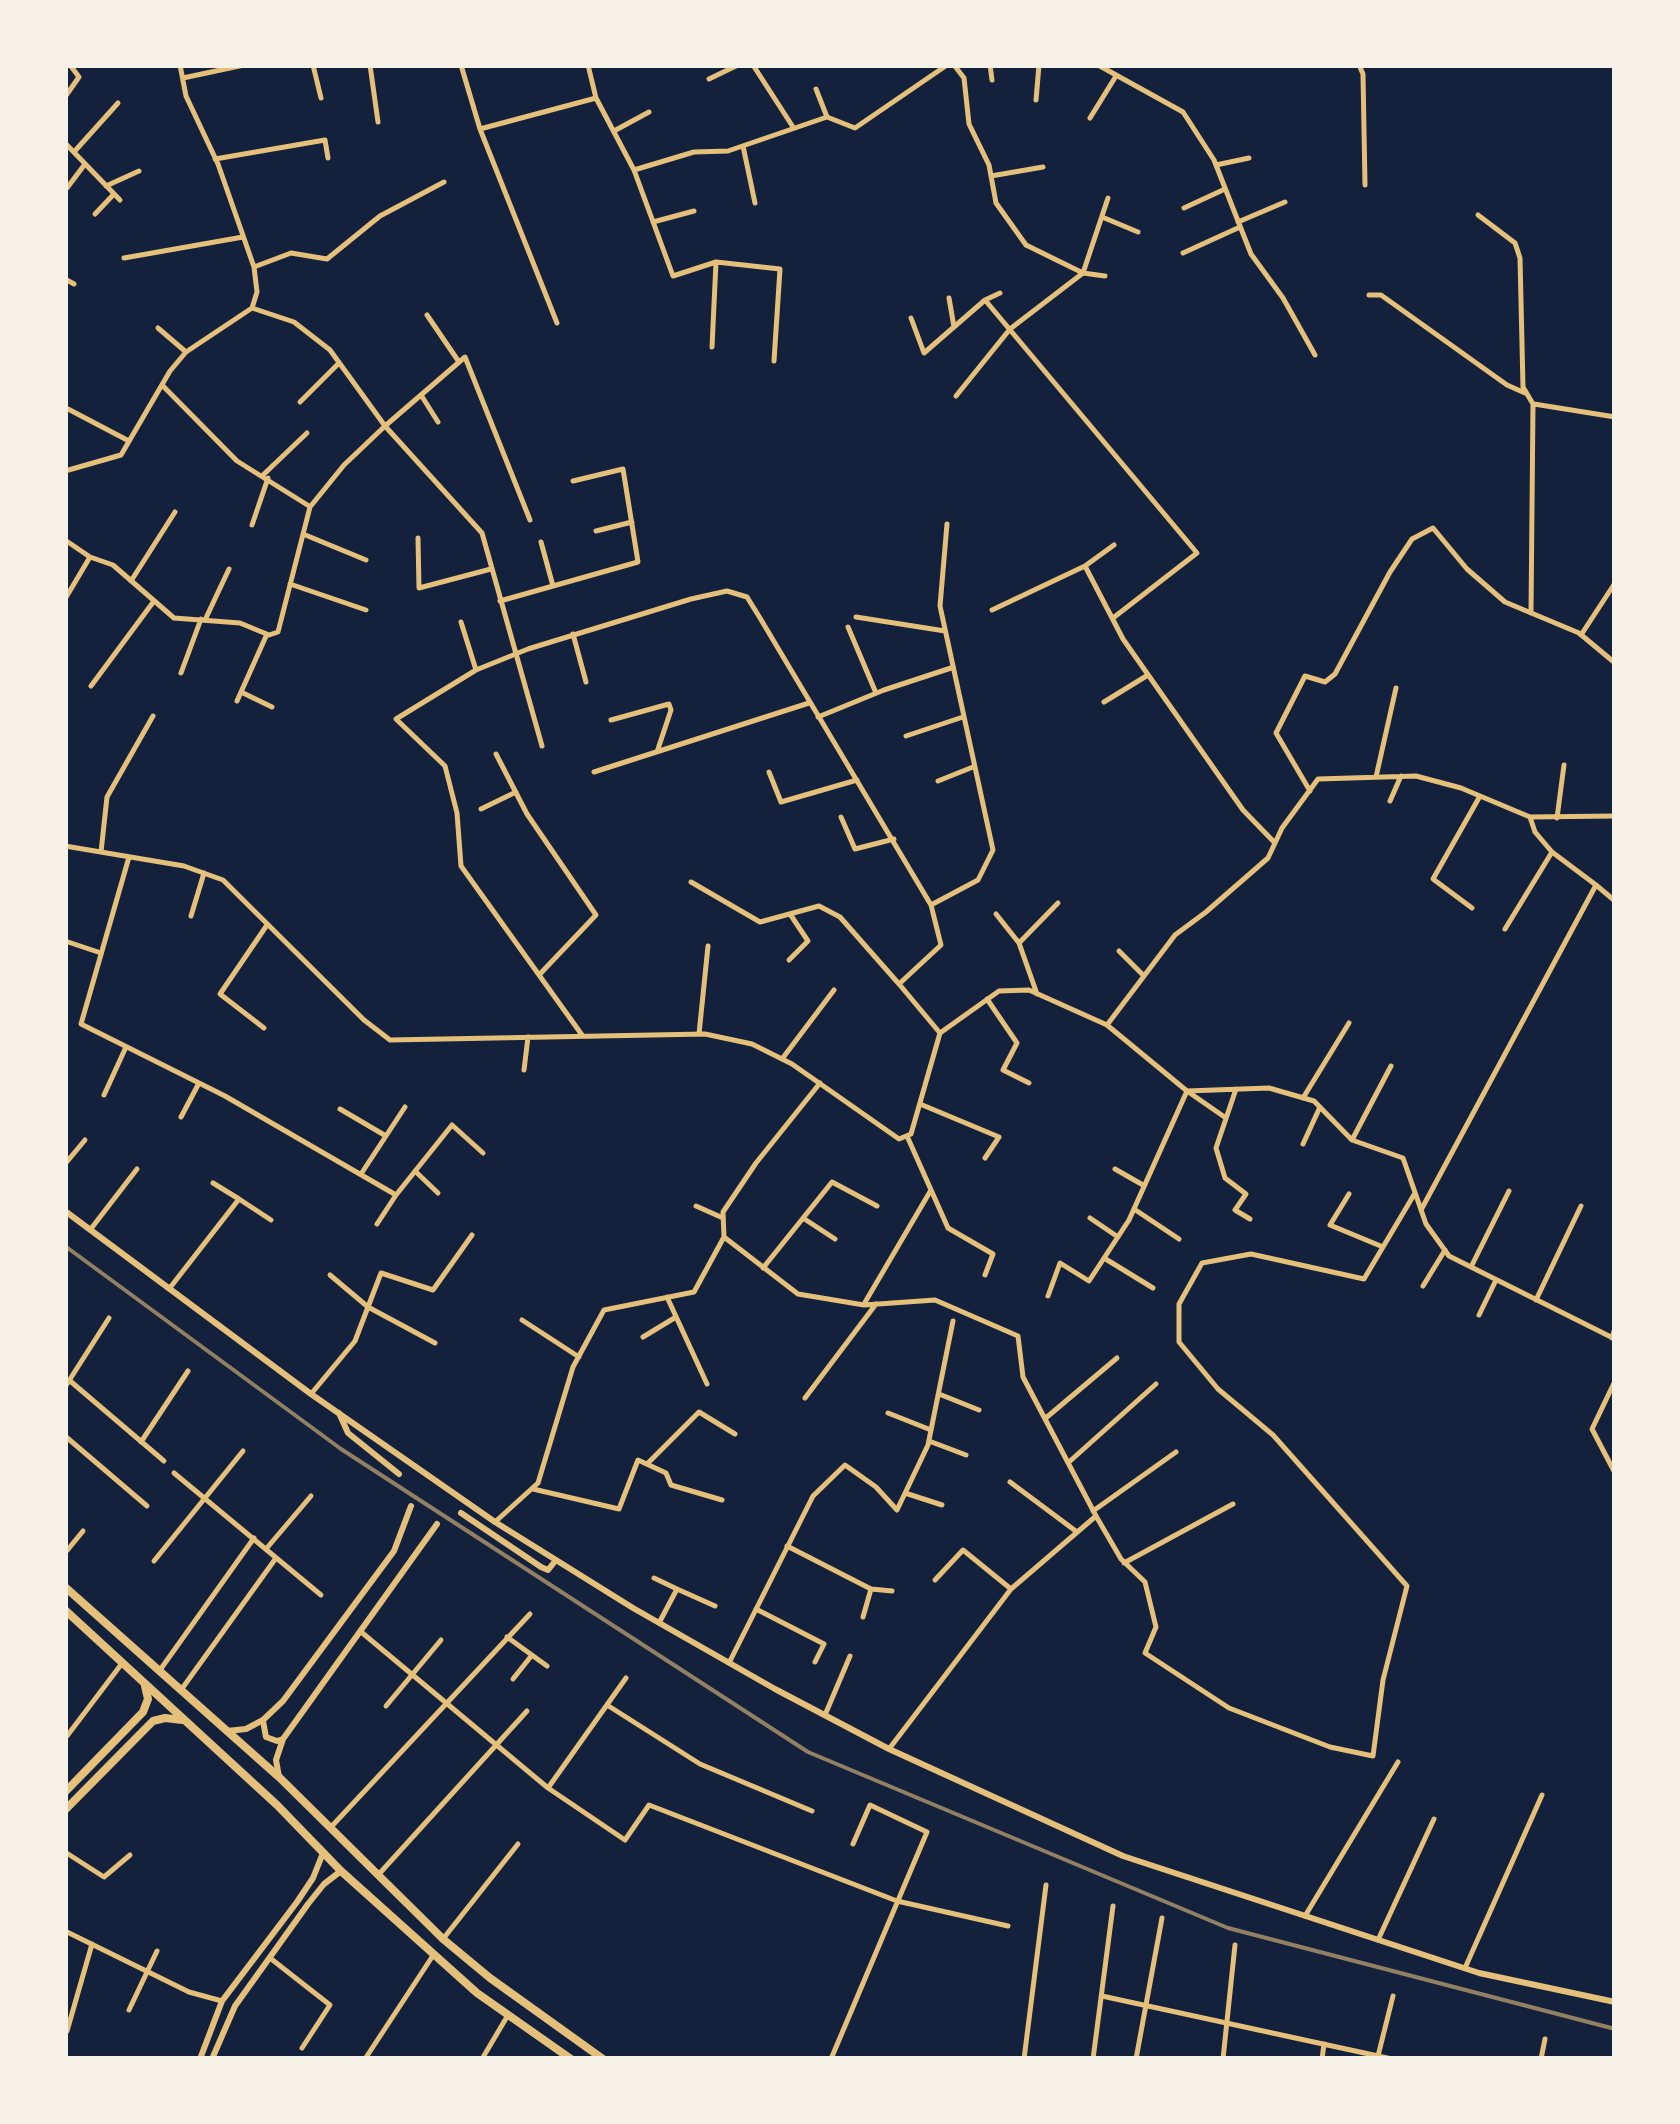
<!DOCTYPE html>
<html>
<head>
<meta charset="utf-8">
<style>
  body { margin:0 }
  #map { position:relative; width:1680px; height:2124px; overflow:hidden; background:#14213d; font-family:"Varela Round",sans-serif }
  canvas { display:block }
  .frame { position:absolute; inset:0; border:68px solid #f6f1e7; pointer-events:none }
</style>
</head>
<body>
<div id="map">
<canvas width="1680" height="2124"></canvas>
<div class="frame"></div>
</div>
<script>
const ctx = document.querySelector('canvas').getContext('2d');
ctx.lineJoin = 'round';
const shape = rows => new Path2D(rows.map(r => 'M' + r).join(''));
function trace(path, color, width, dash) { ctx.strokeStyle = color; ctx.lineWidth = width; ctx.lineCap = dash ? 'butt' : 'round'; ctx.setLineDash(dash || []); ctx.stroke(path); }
const minor = shape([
  [313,65,321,98],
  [370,65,378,122],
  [461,65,480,129],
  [588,65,596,98,634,170,673,276,716,262,780,269,774,361],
  [753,65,793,127],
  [954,65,964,78,969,124,989,165,996,203,1026,245,1083,273,1108,198],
  [990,65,992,80],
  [1098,65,1183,112,1214,160,1251,254,1283,298,1315,355],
  [1359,65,1363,74,1365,185],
  [183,78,244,65],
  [709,79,738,65],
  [816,89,827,117],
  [65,97,79,77,70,65],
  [1036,100,1039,65],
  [1090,118,1116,76],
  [614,131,649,112],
  [65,143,120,200],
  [743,146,755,203],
  [74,152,118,103],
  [215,159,325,140,328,158],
  [1216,165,1249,158],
  [634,170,694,152,728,151,827,117,855,128,947,65],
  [991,176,1043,167],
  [106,186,139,171],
  [67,188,85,164],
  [1184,208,1225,189],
  [95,214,114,194],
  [1478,215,1515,243,1520,258,1523,387,1533,404,1531,613],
  [1102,217,1138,232],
  [653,222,694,211],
  [1238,222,1285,202],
  [1183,253,1240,227],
  [124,258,243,237],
  [254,267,291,253,327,259,380,216,444,182],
  [65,279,74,284],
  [1369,295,1381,295,1507,385,1525,393],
  [949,298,954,327],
  [985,300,1000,293],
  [427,315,459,362],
  [911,318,924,353,985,300,1197,553,1113,618],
  [557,323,480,129,596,98],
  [158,328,186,352],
  [712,347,716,262],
  [162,385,237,461,309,506],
  [421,395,438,422],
  [956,396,1010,329,1083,273,1105,276],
  [300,402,339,363],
  [1534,404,1615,417],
  [68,409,129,441],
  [65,471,121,455,170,371,186,352,252,308,257,292,254,267,218,164,186,96,180,65],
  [263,475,307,433],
  [530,520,465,357,385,426,482,533,542,746],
  [252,525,268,478],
  [596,531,632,522],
  [303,534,366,560],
  [418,538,419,588,491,569],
  [65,540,90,557,113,565,174,618,240,623,269,635,278,632,310,507,344,465,385,426,330,350,294,322,252,308],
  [541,542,553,586],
  [1114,545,1085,566,1123,639,1243,810,1274,842],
  [131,581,175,512],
  [290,584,366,610],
  [65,599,90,557],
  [500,601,638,562,623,469,573,481],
  [992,610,1085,566],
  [856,617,945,631],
  [205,620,229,569],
  [461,622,476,670],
  [848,627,876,693],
  [573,634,586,682],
  [1581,635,1615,583],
  [181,673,201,619],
  [91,686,154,601],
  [241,692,272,707],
  [237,701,267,634],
  [1104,702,1148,675],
  [818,717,884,690,951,668],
  [611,720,669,704,671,710,657,752],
  [906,736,963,717],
  [496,754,527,814,596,915,539,975],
  [594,772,809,703],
  [769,772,781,802,857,780],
  [1376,777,1396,688],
  [938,781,973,767],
  [1310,791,1276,733,1305,676,1325,682,1335,674,1390,572,1412,539,1433,528,1467,569,1505,602,1579,633,1615,663],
  [1390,801,1401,776],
  [481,809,516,792],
  [841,817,855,849,894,839],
  [1557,818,1564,765],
  [65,846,184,866,223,880,364,1020,390,1040,705,1034,752,1044,792,1064,899,1139,911,1134,940,1033,999,991,1029,990,1107,1025,1187,1091,1269,1088,1314,1101,1352,1140,1403,1158,1426,1224,1449,1256,1615,1339],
  [101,852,107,797,153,716],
  [129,857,81,1024,225,1096,396,1195,452,1125,483,1153],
  [691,882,760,922,819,906,840,917,899,984],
  [1596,885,1615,901],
  [931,905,978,880,993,850,940,606,947,524],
  [1472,908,1433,879,1480,796],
  [996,914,1019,943],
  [191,916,204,873],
  [1505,929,1552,852],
  [65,941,101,953],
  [1119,951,1144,976],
  [789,960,808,941,790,914],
  [1037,994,1019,943,1058,903],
  [987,999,1017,1043,1003,1070,1029,1083],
  [1107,1025,1175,935,1206,912,1268,858,1282,828,1318,779,1416,776,1461,788,1530,817,1615,816],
  [264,1028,220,994,267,925],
  [699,1034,708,946],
  [582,1035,461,866,457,813,445,766,396,719,476,670,528,649,691,599,727,591,747,597,760,618,931,905,941,945,899,984,940,1033],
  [782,1059,834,990],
  [524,1070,528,1037],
  [1236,1089,1216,1148,1225,1178,1246,1194,1235,1210,1250,1219],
  [104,1095,126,1047],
  [1303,1098,1349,1023],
  [920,1104,999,1137,985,1158],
  [340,1109,386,1136],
  [181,1117,199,1083],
  [907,1136,948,1228,993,1254,985,1275],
  [1352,1140,1391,1066],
  [1303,1144,1320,1107],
  [65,1164,85,1140],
  [1115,1169,1143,1185],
  [415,1171,438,1193],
  [361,1174,405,1107],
  [1349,1194,1330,1225,1383,1247],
  [239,1199,271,1220],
  [696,1206,723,1218],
  [1134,1209,1179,1239],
  [1421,1210,1596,885,1552,852,1535,832,1530,817],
  [803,1218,835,1239],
  [1090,1218,1118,1237],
  [377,1224,396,1195],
  [90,1230,137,1169],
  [724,1237,798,1294,864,1305,935,1300,1018,1336,1023,1377,1096,1516,1011,1589,889,1749],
  [1104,1258,1153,1288],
  [1471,1267,1509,1191],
  [763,1268,832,1182,877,1206],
  [330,1275,368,1307,435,1343],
  [1423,1286,1445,1250],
  [169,1289,239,1199,213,1183],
  [1048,1296,1060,1263,1089,1281,1129,1220,1187,1091,1226,1118],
  [667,1297,707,1384],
  [1536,1300,1581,1206],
  [864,1304,931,1190],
  [1479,1315,1496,1280],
  [522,1320,579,1357],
  [643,1337,676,1317],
  [1612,1338,1615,1328],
  [69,1380,164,1461],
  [1615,1381,1592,1429,1615,1473],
  [65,1387,109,1318],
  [311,1394,355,1341,381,1273,433,1290,472,1235],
  [939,1394,979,1410],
  [805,1398,876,1304],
  [888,1413,931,1430],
  [1047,1417,1117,1358],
  [65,1436,147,1506],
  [929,1441,966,1455],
  [141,1442,188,1371],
  [1069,1462,1156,1384],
  [648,1463,699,1412,735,1434],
  [174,1473,321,1595],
  [1010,1482,1077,1532],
  [533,1489,619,1509,638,1460,666,1473,671,1485,722,1500],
  [905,1493,942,1505],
  [1093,1511,1176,1452],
  [1096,1516,1121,1559,1145,1582,1156,1627,1145,1653,1229,1708,1330,1747,1373,1756,1383,1680,1407,1586,1273,1435,1218,1389,1179,1342,1179,1304,1202,1263,1251,1254,1364,1279,1415,1193],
  [495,1522,538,1483,573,1367,604,1310,694,1292,724,1237,723,1212,756,1163,820,1083],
  [787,1546,871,1589,863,1617],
  [266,1549,311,1496],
  [65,1553,83,1531],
  [154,1561,243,1451],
  [1124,1563,1233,1504],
  [654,1578,677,1589],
  [935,1580,963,1550,1011,1589],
  [871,1589,892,1591],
  [756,1609,824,1644,815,1662],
  [659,1623,677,1589,715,1606],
  [360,1631,548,1788,625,1840,649,1805,897,1901,1008,1926],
  [507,1637,547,1666],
  [729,1663,813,1496,845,1465,876,1487,897,1510,928,1445,953,1321],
  [160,1670,254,1538],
  [513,1679,532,1655],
  [181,1690,276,1558],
  [607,1705,700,1764,812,1811],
  [386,1706,441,1640],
  [825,1715,850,1656],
  [65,1733,67,1736,123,1662],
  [548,1788,626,1678],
  [331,1827,530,1614],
  [65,1852,104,1877,130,1855],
  [379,1874,527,1711],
  [1305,1916,1398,1762],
  [65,1931,189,1992,222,2001],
  [443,1939,518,1844],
  [1378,1940,1434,1819],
  [270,1958,330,2005,302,2048],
  [1465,1968,1542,1795],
  [1102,1996,1392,2059],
  [129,2010,157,1951],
  [67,2031,92,1944],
  [1378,2056,1393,1996],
  [365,2059,434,1954],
  [482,2059,508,2015],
  [831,2059,927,1832,870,1805,853,1844],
  [1024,2059,1046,1885],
  [1093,2059,1113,1906],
  [1136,2059,1162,1918],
  [1223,2059,1235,1945],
  [1322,2059,1324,2044],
  [1541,2059,1545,2039]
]);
const tertiary = shape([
  [200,2059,222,2001,297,1902,313,1878,323,1853],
  [212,2059,235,2006,308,1904,324,1884,341,1871]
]);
const secondary = shape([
  [65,1211,311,1394,495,1522,633,1608,775,1689,889,1749,1123,1856,1479,1973,1615,2002],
  [339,1413,348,1433,399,1474],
  [461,1513,541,1567,548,1570,556,1560],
  [263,1721,266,1737,277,1741,283,1739],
  [227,1731,246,1729,263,1720,283,1701,394,1551,411,1506],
  [279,1777,276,1760,283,1739,437,1524]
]);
const primary = shape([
  [65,1587,280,1778,443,1939,490,1978,603,2059],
  [65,1610,277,1805,341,1871,477,1993,571,2059],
  [65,1792,143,1712,148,1699,145,1686],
  [65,1810,153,1721,165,1718,182,1720]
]);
const rail = shape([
  [65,1246,341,1449,808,1752,1228,1928,1615,2029]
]);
trace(minor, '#e5c07b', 5);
trace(tertiary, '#e5c07b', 6);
trace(secondary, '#e5c07b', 6);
trace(primary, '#e5c07b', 8);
trace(rail, '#918062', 4);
</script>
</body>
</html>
